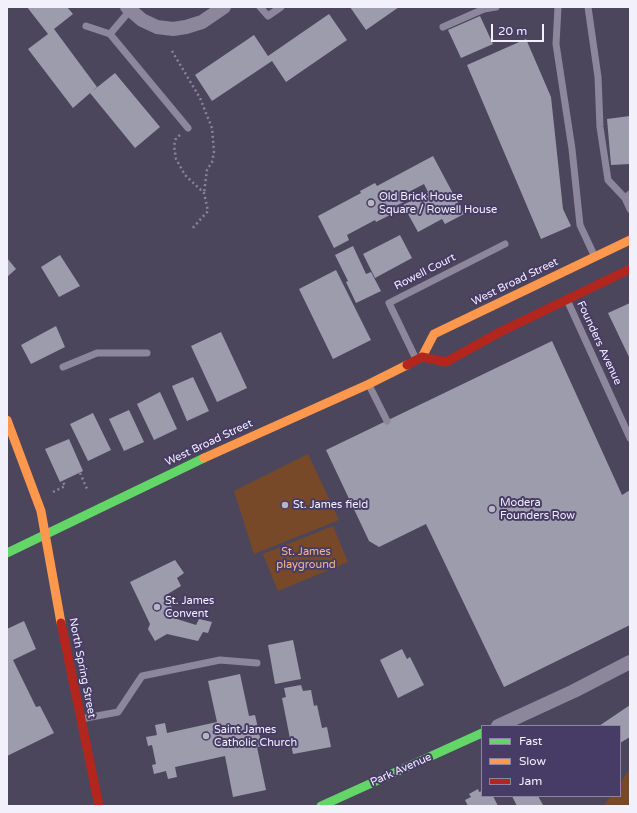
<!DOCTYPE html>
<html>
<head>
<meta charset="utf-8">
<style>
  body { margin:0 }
  #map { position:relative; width:637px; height:813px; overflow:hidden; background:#4c465c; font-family:"Varela Round",sans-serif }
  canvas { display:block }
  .frame { position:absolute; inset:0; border:8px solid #f2f0fb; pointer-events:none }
  .legend { position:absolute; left:481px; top:725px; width:140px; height:72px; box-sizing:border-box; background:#473c66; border:1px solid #8b84a2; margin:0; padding:5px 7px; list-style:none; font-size:12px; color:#f2f0fb }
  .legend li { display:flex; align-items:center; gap:8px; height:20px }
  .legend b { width:20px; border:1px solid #8b84a2 }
  .scale { position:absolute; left:491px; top:24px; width:53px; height:18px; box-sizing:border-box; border:2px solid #f2f0fb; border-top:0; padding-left:5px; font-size:12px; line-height:14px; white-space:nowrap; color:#f2f0fb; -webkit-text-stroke:3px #473c66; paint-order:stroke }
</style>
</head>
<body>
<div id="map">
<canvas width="637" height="813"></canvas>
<div class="frame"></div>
<ul class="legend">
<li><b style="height:5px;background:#63d668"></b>Fast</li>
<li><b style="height:5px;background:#ff974d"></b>Slow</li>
<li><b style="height:5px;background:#b3261e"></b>Jam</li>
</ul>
<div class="scale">20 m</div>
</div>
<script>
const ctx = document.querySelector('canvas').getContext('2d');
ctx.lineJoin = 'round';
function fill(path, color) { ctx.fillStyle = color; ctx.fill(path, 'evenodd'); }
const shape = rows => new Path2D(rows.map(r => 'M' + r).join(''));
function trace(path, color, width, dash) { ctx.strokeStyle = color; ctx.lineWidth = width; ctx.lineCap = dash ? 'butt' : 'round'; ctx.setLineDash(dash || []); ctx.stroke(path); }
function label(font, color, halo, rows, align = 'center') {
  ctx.font = font + ' "Varela Round",sans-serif'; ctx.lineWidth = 4; ctx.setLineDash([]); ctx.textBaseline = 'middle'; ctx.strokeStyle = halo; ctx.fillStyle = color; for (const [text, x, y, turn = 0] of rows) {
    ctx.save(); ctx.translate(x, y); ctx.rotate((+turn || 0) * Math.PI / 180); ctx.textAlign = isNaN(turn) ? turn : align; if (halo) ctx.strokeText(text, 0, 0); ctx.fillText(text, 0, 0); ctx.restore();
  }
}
const green = shape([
  [308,454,339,520,254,554,234,491],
  [333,526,348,562,278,591,263,554],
  [630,769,630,806,603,806,611,796,620,796,620,783]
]);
const building = shape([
  [27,7,67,7,73,14,54,29,97,87,73,108,28,49,48,34],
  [350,7,399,7,366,30],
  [329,14,347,40,286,82,272,61,212,101,195,75,254,35,268,56],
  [480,16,493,44,461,58,448,30],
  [526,39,551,97,563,209,571,226,541,239,467,65],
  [115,73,160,127,135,148,90,93],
  [630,116,630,164,611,165,607,119],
  [433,156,464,214,445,224,442,219,418,232,403,205,428,192,424,184,401,196,404,202,389,209,392,214,376,222,375,220,347,235,349,240,334,248,318,216,361,193,360,191,375,183,377,186],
  [400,235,412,258,375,278,363,254],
  [353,246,366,274,371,272,381,291,356,303,346,282,348,281,335,255],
  [60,255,80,286,59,297,41,267],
  [7,258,16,269,7,277],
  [336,270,371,340,333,359,299,289],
  [630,303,630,359,608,313],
  [56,326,65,347,31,364,21,345],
  [221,332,247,388,217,402,191,346],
  [552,341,622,495,630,490,630,625,504,687,426,524,379,547,369,541,326,450],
  [193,377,209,411,187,421,172,386],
  [160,392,177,429,154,440,137,404],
  [129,410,144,442,124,451,109,419],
  [93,413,111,450,88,461,70,424],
  [69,439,83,471,60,482,45,449],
  [175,560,184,573,177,578,181,586,166,595,177,619,196,625,199,619,212,622,208,633,203,632,198,641,167,634,155,641,148,629,150,624,130,582],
  [24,621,36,649,13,660,36,707,40,706,54,733,7,756,7,629],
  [293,640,301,679,275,684,268,645],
  [402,649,407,659,410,657,424,685,398,698,380,660],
  [240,674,249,716,255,715,262,746,257,747,266,790,233,797,225,756,175,767,177,777,168,779,166,771,154,774,152,765,156,764,152,745,148,746,146,737,157,735,155,725,165,723,167,733,217,722,208,681],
  [301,685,303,691,311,690,314,706,317,705,322,728,327,727,331,747,293,754,282,698,286,697,284,688],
  [630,705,630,737,620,743,620,726,599,726],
  [478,789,479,792,482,791,482,796,493,796,498,806,468,806,465,800,471,797,469,794],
  [512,796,538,796,543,805,517,806]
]);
const path = shape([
  [172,51,200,98,212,128,214,152,212,162,207,170,204,193],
  [180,135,176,138,174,146,176,159,185,175,204,193,208,211,191,230],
  [80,473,87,489],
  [53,492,65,486,62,480]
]);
const lane = shape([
  [260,7,268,16,281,7],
  [558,7,556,44,572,149,580,225,594,255],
  [588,7,598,77,600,127,608,180,625,198],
  [86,26,110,34,188,128],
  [443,27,484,9,496,7],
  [110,34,132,8],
  [630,194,625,198,630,209],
  [568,302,630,438],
  [416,359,389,303,505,244],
  [63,367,97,353,147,353],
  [369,385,387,421],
  [81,719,118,712,142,676,220,660,257,663]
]);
const street = shape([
  [127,7,142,20,157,27,173,29,186,27,202,22,224,7],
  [498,726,574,691,630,662]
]);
const fast = shape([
  [7,553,204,458],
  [321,806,482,733]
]);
const slow = shape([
  [422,357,434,334,630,240],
  [7,420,41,511,61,623],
  [204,458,369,384,407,365]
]);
const jam = shape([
  [407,365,422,357,446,362,500,332,630,269],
  [61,623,99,806]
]);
const markers = [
  [371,203,4,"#b8b4c3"],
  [285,505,4,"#b8b4c3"],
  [492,509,4,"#b8b4c3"],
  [157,607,4,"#b8b4c3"],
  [206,736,4,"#b8b4c3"]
];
const poiNames = [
  ["Old Brick House",379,197],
  ["Square / Rowell House",379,210],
  ["Modera",500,503],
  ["Founders Row",500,516],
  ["St. James field",293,505],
  ["St. James",165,601],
  ["Convent",165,614],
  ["Saint James",214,730],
  ["Catholic Church",214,743]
];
const streetNames = [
  ["Rowell Court",425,272,-27],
  ["West Broad Street",515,282,-26],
  ["Founders Avenue",599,343,65],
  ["West Broad Street",209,443,-25],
  ["North Spring Street",82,668,79],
  ["Park Avenue",401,770,-24]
];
const parkNames = [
  ["St. James",306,552],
  ["playground",306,565]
];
fill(green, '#784929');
fill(building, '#9d9cad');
trace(path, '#888596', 2.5, [2, 3]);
trace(lane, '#8d879c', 7);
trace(street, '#8d879c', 14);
trace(fast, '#63d668', 9);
trace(slow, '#ff974d', 9);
trace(jam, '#b3261e', 9);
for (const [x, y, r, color] of markers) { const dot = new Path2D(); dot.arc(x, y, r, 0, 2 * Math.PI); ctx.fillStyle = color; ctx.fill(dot); trace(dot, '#473c66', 1.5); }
label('11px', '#f2f0fb', '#473c66', poiNames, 'left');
label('11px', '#f2f0fb', '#473c66', streetNames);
label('11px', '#f4b58b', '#473c66', parkNames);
</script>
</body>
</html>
